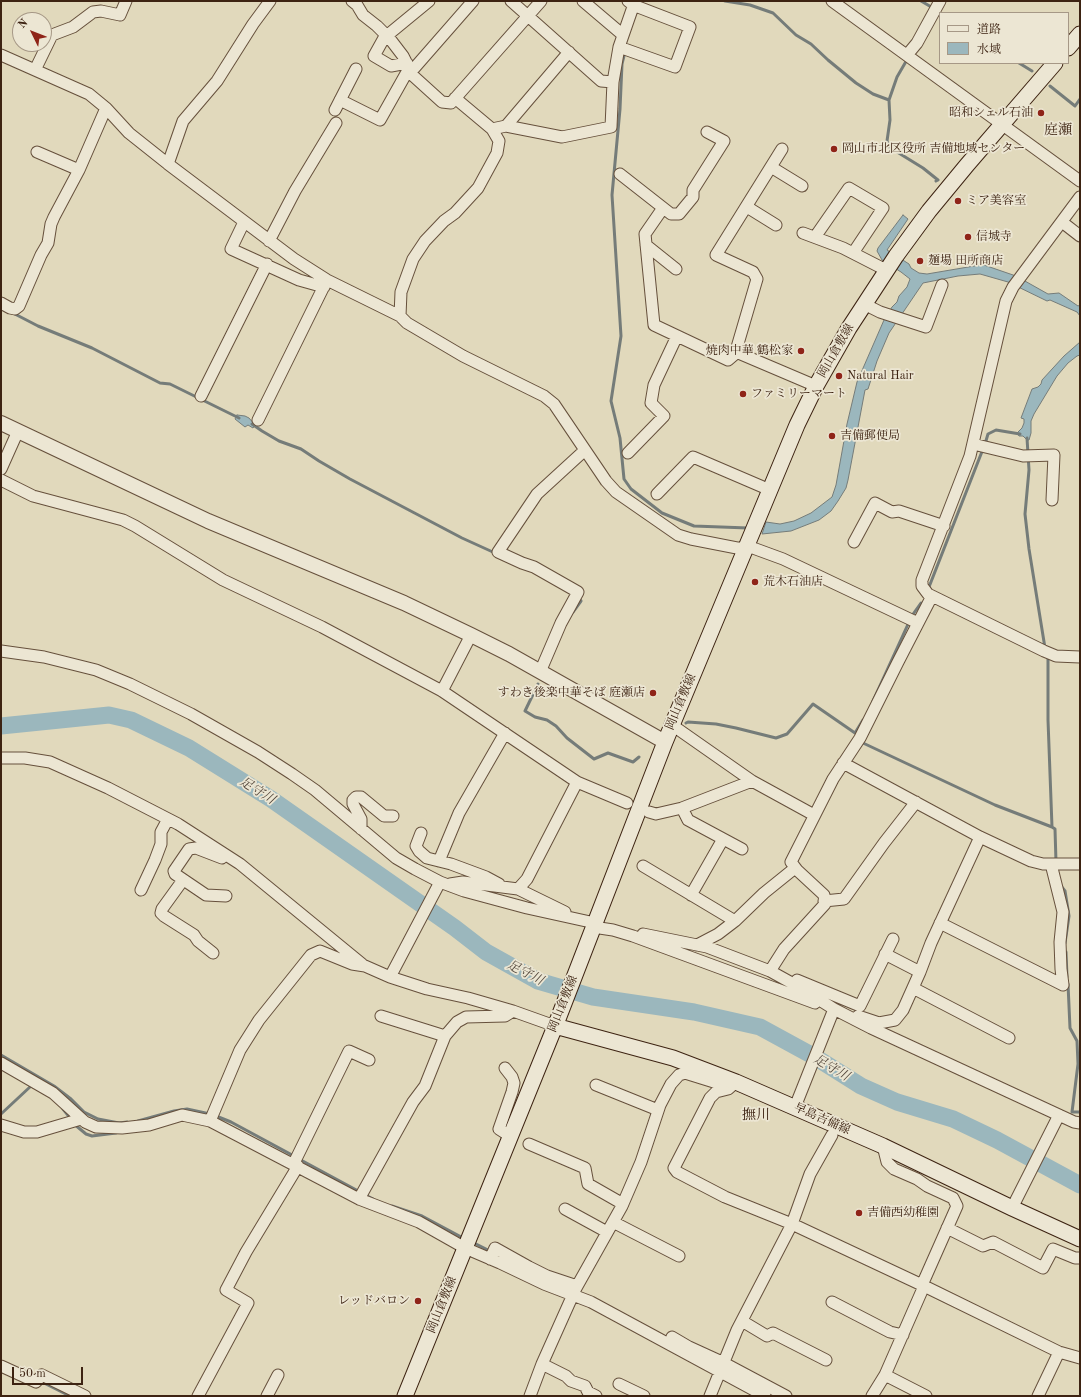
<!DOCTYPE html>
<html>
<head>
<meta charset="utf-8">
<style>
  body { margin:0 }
  #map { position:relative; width:1081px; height:1397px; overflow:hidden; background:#e1d9bc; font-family:"Old Standard TT","Noto Serif JP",serif }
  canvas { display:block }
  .frame { position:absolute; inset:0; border:2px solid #3d2312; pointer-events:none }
  .legend { position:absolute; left:939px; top:12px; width:130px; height:52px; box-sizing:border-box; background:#ece6d3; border:1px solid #a69886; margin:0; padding:5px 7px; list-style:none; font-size:12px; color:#3d2312 }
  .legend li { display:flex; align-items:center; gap:8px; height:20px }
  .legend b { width:20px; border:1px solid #a69886 }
  .north { position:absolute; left:12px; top:12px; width:40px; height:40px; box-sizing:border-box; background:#ece6d3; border:1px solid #a69886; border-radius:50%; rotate:313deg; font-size:11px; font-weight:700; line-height:16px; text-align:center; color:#3d2312 }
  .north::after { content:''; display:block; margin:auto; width:14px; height:18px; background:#8f2418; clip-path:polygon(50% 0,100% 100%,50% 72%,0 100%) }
  .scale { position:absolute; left:12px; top:1367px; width:71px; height:18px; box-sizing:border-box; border:2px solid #3d2312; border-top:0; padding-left:5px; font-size:12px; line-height:14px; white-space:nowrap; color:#3d2312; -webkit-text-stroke:3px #ece6d3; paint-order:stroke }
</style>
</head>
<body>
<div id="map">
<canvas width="1081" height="1397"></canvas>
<div class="frame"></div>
<ul class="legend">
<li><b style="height:5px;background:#ece6d3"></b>道路</li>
<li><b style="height:11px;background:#9bb7bd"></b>水域</li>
</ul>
<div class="north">N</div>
<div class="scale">50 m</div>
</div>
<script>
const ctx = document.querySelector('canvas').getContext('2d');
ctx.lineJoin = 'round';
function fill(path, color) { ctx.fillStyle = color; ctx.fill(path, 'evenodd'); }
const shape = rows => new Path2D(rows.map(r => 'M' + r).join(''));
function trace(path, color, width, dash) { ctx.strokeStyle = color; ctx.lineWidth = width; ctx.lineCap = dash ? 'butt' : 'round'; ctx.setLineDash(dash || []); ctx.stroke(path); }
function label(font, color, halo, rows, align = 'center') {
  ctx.font = font + ' "Old Standard TT","Noto Serif JP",serif'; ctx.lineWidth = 3.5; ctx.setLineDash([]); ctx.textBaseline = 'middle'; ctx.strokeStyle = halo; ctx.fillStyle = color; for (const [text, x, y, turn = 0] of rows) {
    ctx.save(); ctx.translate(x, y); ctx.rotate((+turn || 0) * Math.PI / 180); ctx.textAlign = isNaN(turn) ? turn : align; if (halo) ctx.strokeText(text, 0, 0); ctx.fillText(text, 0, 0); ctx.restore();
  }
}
const water = shape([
  [903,215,908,219,887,250,909,264,911,268,919,273,927,274,980,265,981,264,1016,276,1048,294,1059,293,1078,306,1080,305,1080,316,1077,312,1050,300,1047,301,1008,282,980,274,958,276,923,283,889,333,877,361,868,389,865,390,848,480,846,488,838,501,831,511,819,520,791,531,762,534,766,522,780,524,794,521,811,513,832,497,836,485,847,424,857,382,884,320,892,307,897,302,899,296,907,287,910,279,901,272,882,260,877,251,878,248,903,215],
  [1080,342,1080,355,1077,356,1068,363,1057,376,1034,414,1031,421,1031,433,1029,440,1027,440,1023,436,1019,436,1017,433,1022,428,1024,423,1024,419,1021,418,1032,389,1038,387,1041,384,1042,380,1064,356,1080,342],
  [237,415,245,416,249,418,255,425,253,428,248,425,245,427,235,419,237,415]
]);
const stream = shape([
  [725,1,750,5,773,13,796,35,811,44,828,60,856,83,873,94,889,100,890,120,887,141,889,147,923,168,938,180,936,181],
  [921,1,933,8],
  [625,52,622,64,620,109,612,195,621,336,611,401,620,438,624,479,631,489,662,513,694,526,748,528],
  [1019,63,1032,71],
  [1050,86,1075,106,1080,99],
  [889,100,897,77,908,58],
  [11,312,38,326,92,348,160,383,170,384,239,418],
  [252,424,262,431,279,441,301,449,319,461,350,479,462,538,495,553],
  [1027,438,1029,470,1025,514,1029,549,1045,648],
  [985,444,988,434,996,430,1020,434],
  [929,587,983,449],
  [573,612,581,601,578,597],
  [911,617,921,603],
  [1048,655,1048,720,1052,827,1055,829,1056,862],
  [538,684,525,711,535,717,547,720,556,726,567,738,594,759,608,753,633,762,639,757],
  [873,701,909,622],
  [686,723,688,722,716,724,736,728,776,738,787,734,813,704,855,733,863,720],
  [863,743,995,805,1052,827],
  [1061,886,1065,891,1069,916,1065,943],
  [1066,952,1067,977],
  [1068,984,1070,1028,1077,1041,1078,1064,1072,1112,1080,1112],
  [1,1055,54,1086,71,1099,84,1112,98,1119,119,1123,127,1122],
  [63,1109,71,1119],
  [1,1114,31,1086,33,1087],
  [216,1116,231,1122,294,1156],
  [138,1121,174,1111,187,1109,210,1114],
  [74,1124,86,1134,92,1136,116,1133],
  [299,1159,373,1199],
  [392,1206,422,1216,465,1239],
  [472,1242,492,1252],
  [40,1381,70,1396]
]);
const river = shape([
  [1,726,109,715,131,720,189,748,271,799,455,928,486,952,538,981,593,997,694,1012,760,1027,815,1057,861,1086,897,1102,953,1119,997,1140,1080,1185]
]);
const minor = shape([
  [352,1,357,5,363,15,377,26,390,39,403,56,408,66,408,70],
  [473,1,410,73,442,102,451,103,541,1],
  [511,1,601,81,613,82],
  [583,1,623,35],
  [832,1,1080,181],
  [619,47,675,67,690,27,633,5,628,1],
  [1,55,89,94,106,108,129,133,168,164,294,259,327,280,400,316,407,323,463,356,544,396,554,404,606,481,616,492,678,535,691,539,737,548,753,548,783,559,918,623],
  [907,55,917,43,940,1],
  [407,63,391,66,374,56,384,38,429,1],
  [35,70,52,35,73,27,93,12,101,11,120,15,126,1],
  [340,100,380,120,407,72],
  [335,110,356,69],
  [506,126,569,52],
  [492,129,506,126,562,137,611,127,613,82,619,47,635,1],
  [37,152,79,170],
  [168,164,183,121,217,81,253,24,270,1],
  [771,167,802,186],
  [620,174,671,214,679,214,693,197,693,190,724,141,707,132],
  [1080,197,1013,287,1006,301,970,456,922,580,922,586,928,594,1044,651,1056,656,1080,657],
  [747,207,776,225],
  [663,208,645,234,654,325,728,360,735,354,757,279,753,272,716,255,782,149],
  [244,222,231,249,299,280,324,287],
  [1062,222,1080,236],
  [803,233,843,248,886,270],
  [815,237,849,188,883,208,853,253],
  [269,241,295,191,336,123],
  [646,245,676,269],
  [1,303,10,308,15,309,19,306,41,255,48,243,51,224,54,217,79,170,106,108],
  [864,304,880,312,926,327,942,285],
  [400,316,401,292,413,259,425,241,444,221,455,213,478,188,497,153,499,141,492,129,455,98],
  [736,352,816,386],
  [201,396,267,264],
  [258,420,327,280],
  [973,444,1023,456,1054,455,1052,500],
  [628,453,664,416,651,403,654,385,677,336],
  [1,469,18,431],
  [1,480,33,496,123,520,135,526,223,580,322,627,442,691,577,782,627,803],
  [657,494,693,457,770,490],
  [854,542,875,503,892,512,899,511,944,526],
  [932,596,898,662,860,738,833,779,791,862,797,870,824,895,825,904,784,949,770,971,799,987,834,1009,871,1028,1074,1122,1080,1123],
  [1,651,44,657,96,670,130,684,191,714,258,752,292,774,315,790,396,858,415,869,440,882,464,891,527,908,595,923],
  [540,672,561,623,578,592,534,567,522,563,498,552,537,494,585,450],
  [442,691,471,635],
  [672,725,752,781],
  [1,758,25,758,50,762,108,788,178,824,240,864,362,964],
  [843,763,980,837,1031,861,1043,864,1080,864],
  [682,808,688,820,742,849],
  [649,812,656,814,682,808,752,781,814,815],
  [361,829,361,819,353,804,353,800,356,797,361,797,384,816,393,816],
  [421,833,416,846,419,851,427,858,451,864,486,877,499,884],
  [222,858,196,848,189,849,174,871,175,874,206,895,226,896],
  [439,861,459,813,505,733],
  [1051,864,1063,912,1060,942,1061,969,1063,985],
  [643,866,735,921],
  [183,880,162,909,161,913,164,916,194,935,198,941,213,953],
  [450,884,463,882,518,889,565,912],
  [518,889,527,879,577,782],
  [141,890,155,860,161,844,161,832,168,819],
  [691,895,723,839],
  [824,901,844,899,884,843,916,802],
  [940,923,1063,985],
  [593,927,613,930,633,936,815,1003],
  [643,934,707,947,770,971],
  [697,945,718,934,735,921,764,893,795,868],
  [885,954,920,972],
  [390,977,440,882],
  [797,980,860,1006,893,939],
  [913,988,1009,1038],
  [381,1016,445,1036],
  [858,1016,879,1023,895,1020,903,1010,920,972,931,943,980,837],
  [1,1063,53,1093,85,1122,96,1127,122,1128,149,1125,182,1115,210,1121,359,1199,419,1222,465,1248,500,1263,544,1284,591,1302,765,1396],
  [505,1068,512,1077,514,1083,512,1092,499,1129,510,1136],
  [736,1082,728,1089,716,1092,710,1098,674,1168,677,1172,725,1197,792,1224,922,1285,1059,1352,1080,1358],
  [596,1085,658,1110],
  [795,1107,834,1009],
  [210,1121,240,1050,259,1020,311,955,320,951,352,964,365,966,390,977,427,989,468,998,513,1011,555,1026],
  [1,1125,24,1132,37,1132,81,1119],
  [529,1144,585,1168,588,1184,623,1204],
  [883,1146,887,1162,894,1169,917,1179,927,1186,953,1198,957,1206,922,1285],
  [294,1163,349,1051,369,1060],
  [359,1199,413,1102,425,1086,445,1036,457,1022,466,1017,505,1016,513,1011],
  [1012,1208,1059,1115],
  [565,1209,607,1232],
  [613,1222,679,1256],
  [947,1228,983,1246,993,1242,1043,1268,1053,1249,1075,1258,1080,1258],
  [490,1259,495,1248,529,1267,547,1276,577,1286],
  [832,1302,890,1332,903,1335],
  [742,1321,767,1336,773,1333,826,1360],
  [672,1337,689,1347,724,1363,786,1396],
  [542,1364,566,1376,571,1381,585,1386,588,1392,596,1396],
  [1,1366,36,1382,42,1375,85,1396],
  [885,1375,926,1396],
  [619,1384,644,1396],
  [198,1396,248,1303,226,1290,246,1252,298,1166],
  [267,1396,278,1375],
  [530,1396,542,1364,576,1288,622,1206,641,1162,660,1105,671,1084,679,1075,685,1073,730,1087],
  [710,1396,737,1330,792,1224,810,1174,832,1135],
  [872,1396,885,1375,924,1286],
  [1038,1396,1059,1352]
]);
const tertiary = shape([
  [1,423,208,521,404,603,471,635,509,654,665,742]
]);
const secondary = shape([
  [1068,48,1080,34],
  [555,1026,673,1058,736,1082,883,1146,1012,1208,1080,1239],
  [405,1396,558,1019,665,742,797,425,816,386,849,328,896,256,929,211,967,165,1055,63]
]);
const markers = [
  [1041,113,4,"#8f2418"],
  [834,149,4,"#8f2418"],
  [958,201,4,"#8f2418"],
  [968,237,4,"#8f2418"],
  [920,261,4,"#8f2418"],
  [801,351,4,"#8f2418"],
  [839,376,4,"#8f2418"],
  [743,394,4,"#8f2418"],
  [832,436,4,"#8f2418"],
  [755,582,4,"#8f2418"],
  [653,693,4,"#8f2418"],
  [859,1213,4,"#8f2418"],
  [418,1301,4,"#8f2418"]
];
const poiNames = [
  ["昭和シェル石油",1033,113,"right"],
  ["岡山市北区役所 吉備地域センター",842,149],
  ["ミア美容室",966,201],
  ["信城寺",976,237],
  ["麺場 田所商店",928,261],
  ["焼肉中華 鶴松家",793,351,"right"],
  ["Natural Hair",847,376],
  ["ファミリーマート",751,394],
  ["吉備郵便局",840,436],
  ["荒木石油店",763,582],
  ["すわき後楽中華そば 庭瀬店",645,693,"right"],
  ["吉備西幼稚園",867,1213],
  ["レッドバロン",410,1301,"right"]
];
const streetNames = [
  ["岡山倉敷線",836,351,-60],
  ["岡山倉敷線",681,702,-67],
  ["岡山倉敷線",563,1004,-68],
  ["早島吉備線",822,1119,24],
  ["岡山倉敷線",442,1305,-68]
];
const waterNames = [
  ["足守川",257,791,32],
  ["足守川",525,973,27],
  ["足守川",831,1068,30]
];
const quarterNames = [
  ["庭瀬",1058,130],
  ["撫川",756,1115]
];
fill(water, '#9bb7bd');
trace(water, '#757c79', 1);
trace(stream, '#757c79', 3);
trace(river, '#9bb7bd', 17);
trace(minor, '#66503c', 13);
trace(tertiary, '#66503c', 16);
trace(secondary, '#3d2312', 17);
trace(minor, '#ece6d3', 11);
trace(tertiary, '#ece6d3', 14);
trace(secondary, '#ece6d3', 15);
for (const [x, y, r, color] of markers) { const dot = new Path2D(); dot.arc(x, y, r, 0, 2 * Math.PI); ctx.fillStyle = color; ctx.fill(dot); trace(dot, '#ece6d3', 1.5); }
label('12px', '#3d2312', '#ece6d3', poiNames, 'left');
label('12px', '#3d2312', '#ece6d3', streetNames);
label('italic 13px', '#54483d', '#ece6d3', waterNames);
label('14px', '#3d2312', '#ece6d3', quarterNames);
</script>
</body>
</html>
